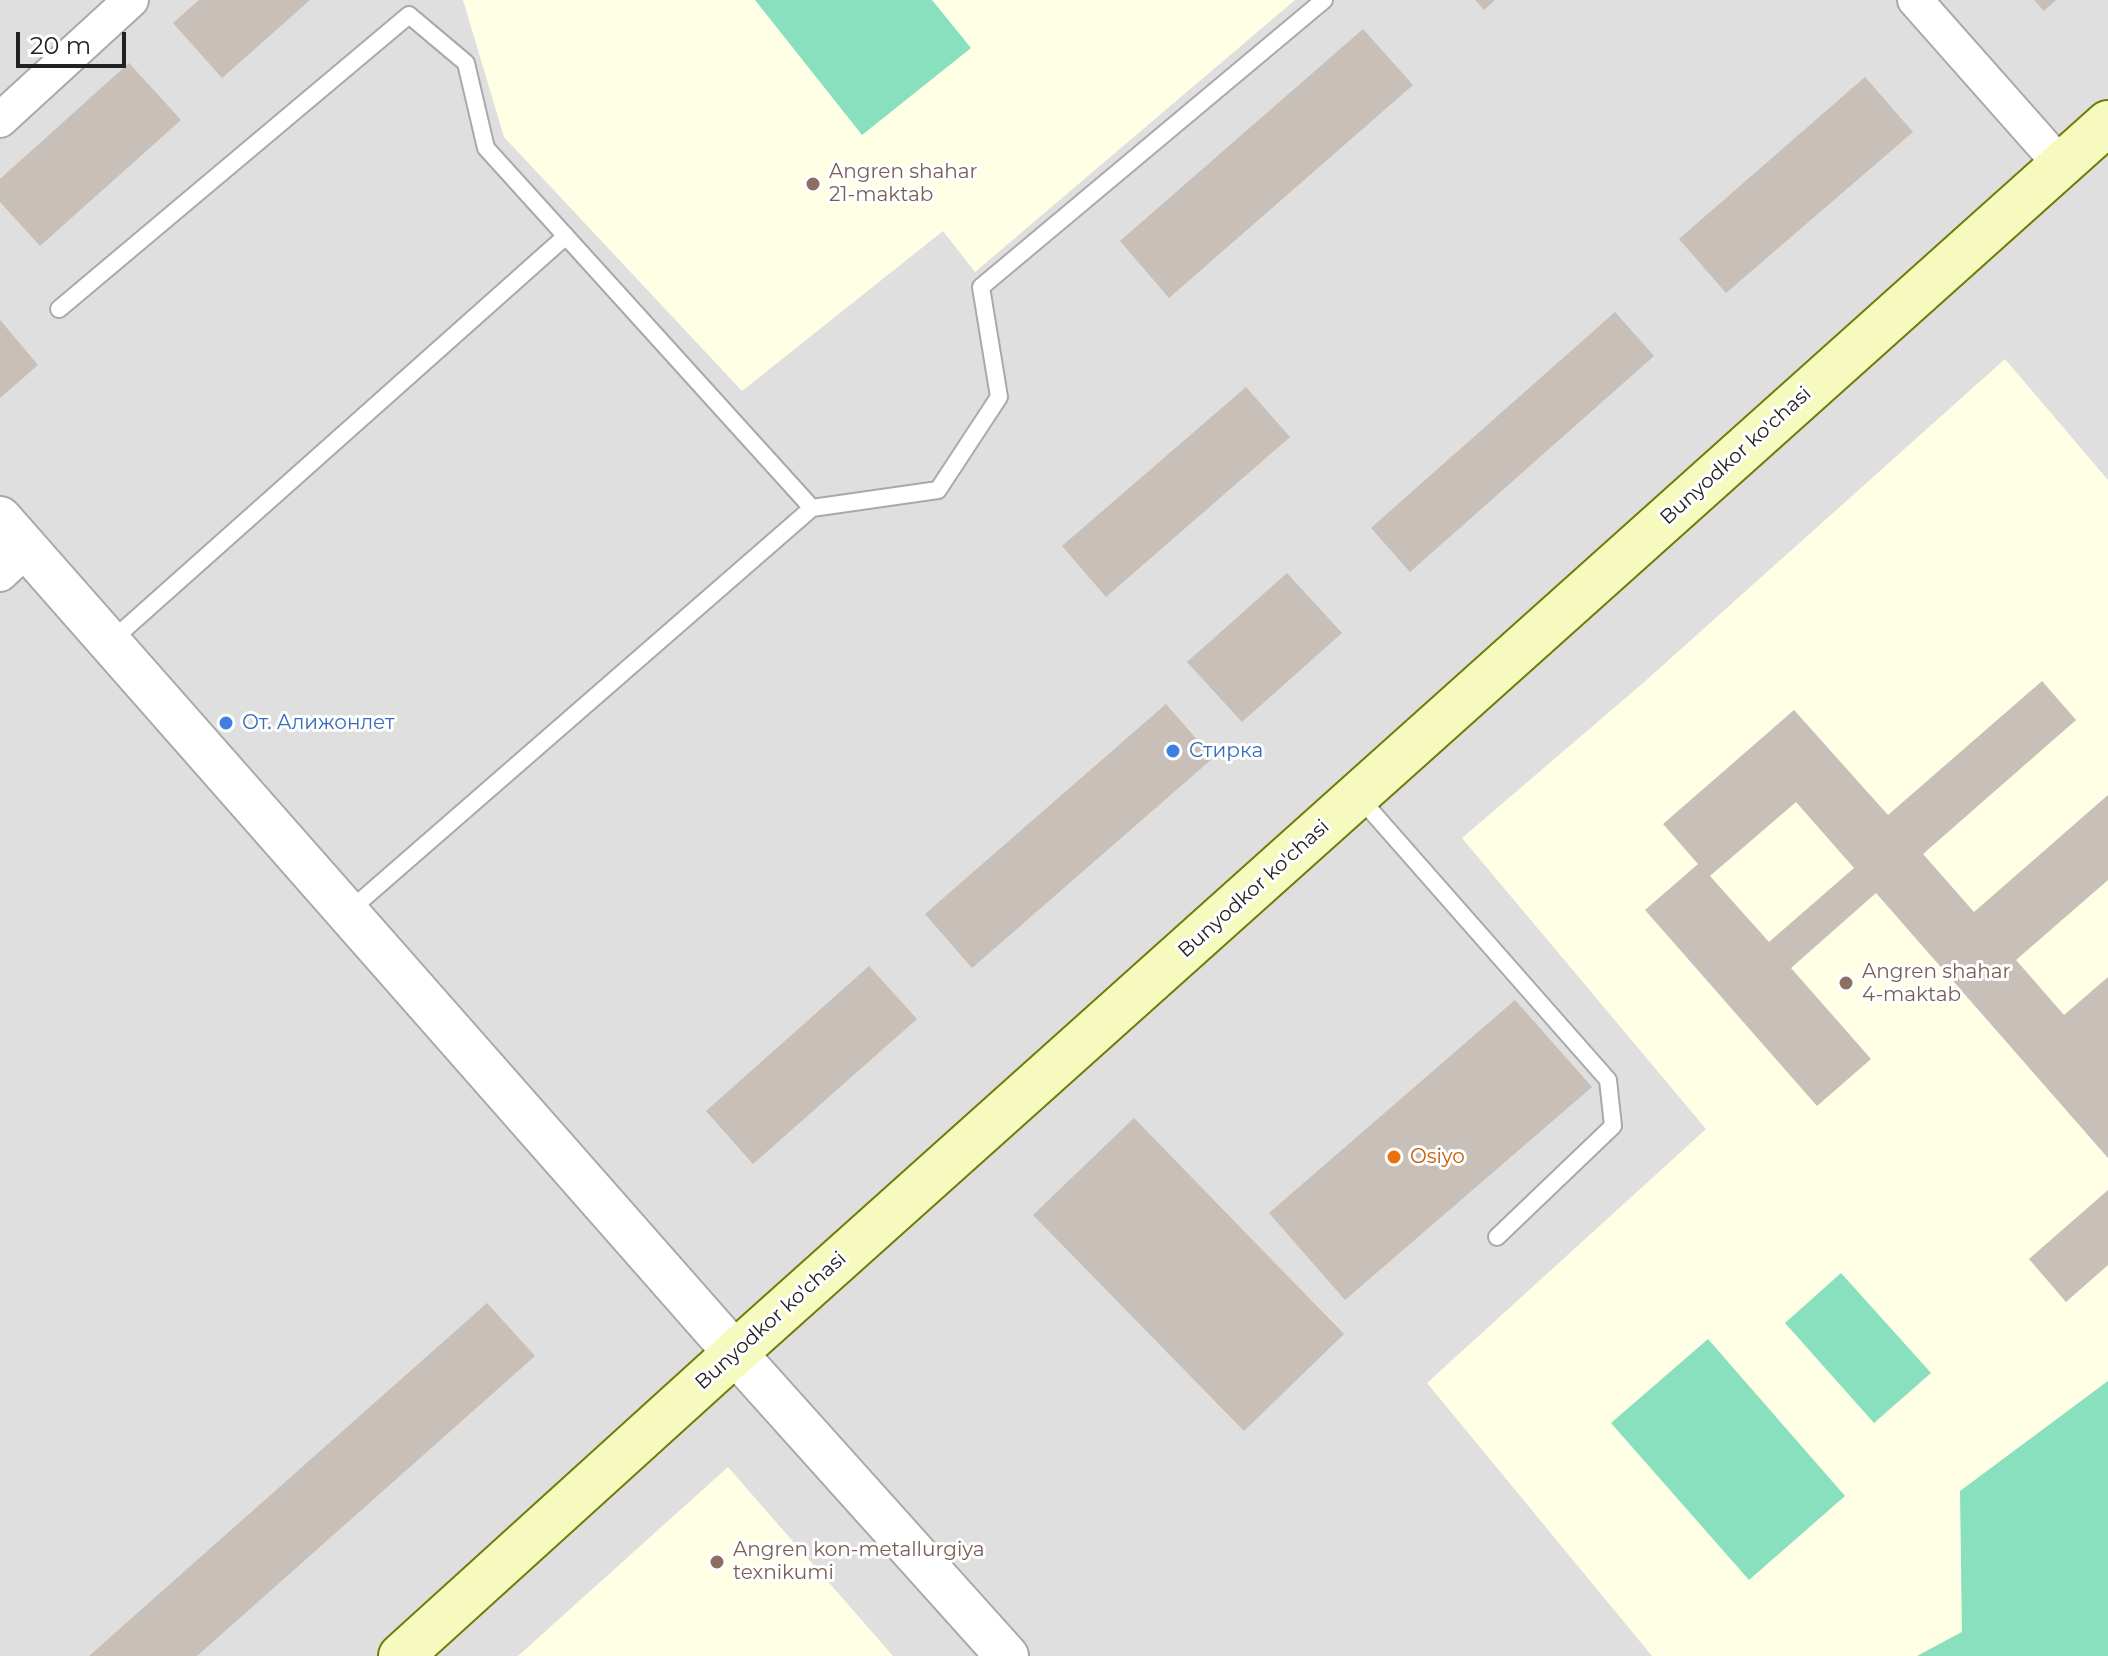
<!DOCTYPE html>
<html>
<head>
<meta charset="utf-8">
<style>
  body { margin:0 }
  #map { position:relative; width:2108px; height:1656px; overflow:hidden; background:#f2efe9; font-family:Montserrat,sans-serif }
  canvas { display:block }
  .scale { position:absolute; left:16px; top:32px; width:110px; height:36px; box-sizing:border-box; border:4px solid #222; border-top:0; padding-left:10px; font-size:24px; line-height:28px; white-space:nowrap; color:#222; -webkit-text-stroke:6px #fff; paint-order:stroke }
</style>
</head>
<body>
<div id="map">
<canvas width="2108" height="1656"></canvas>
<div class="scale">20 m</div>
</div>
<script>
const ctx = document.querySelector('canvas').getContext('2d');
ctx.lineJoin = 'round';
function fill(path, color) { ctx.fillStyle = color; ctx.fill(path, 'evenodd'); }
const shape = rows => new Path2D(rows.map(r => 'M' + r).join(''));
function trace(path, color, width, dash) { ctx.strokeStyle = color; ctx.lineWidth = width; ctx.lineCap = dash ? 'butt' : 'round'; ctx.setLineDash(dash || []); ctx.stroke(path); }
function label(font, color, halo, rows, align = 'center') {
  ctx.font = font + ' Montserrat,sans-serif'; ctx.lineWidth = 6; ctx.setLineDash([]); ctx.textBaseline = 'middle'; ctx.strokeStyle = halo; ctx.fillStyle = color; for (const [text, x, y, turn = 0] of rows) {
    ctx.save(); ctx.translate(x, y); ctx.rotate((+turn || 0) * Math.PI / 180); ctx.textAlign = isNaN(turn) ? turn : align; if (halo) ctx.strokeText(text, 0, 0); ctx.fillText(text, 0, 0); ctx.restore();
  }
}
const residential = shape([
  [0,0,2108,0,2108,1656,0,1656]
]);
const education = shape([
  [463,0,1295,0,975,272,943,231,742,391,504,137],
  [2005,359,2108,480,2108,1381,1961,1491,1962,1632,1917,1656,1652,1656,1427,1383,1706,1129,1462,838,1643,683],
  [728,1467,893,1656,518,1656]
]);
const pitch = shape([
  [755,0,932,0,971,48,862,135],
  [1841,1273,1931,1373,1874,1423,1785,1323],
  [1708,1339,1845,1496,1749,1580,1611,1423],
  [2108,1381,2108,1656,1917,1656,1962,1632,1960,1491]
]);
const building = shape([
  [199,0,310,0,222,78,173,23],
  [1475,0,1495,0,1484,10],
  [2034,0,2056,0,2044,11],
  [1363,29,1413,85,1169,298,1120,241],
  [129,63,181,120,40,246,0,202,0,179],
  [1865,77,1913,132,1726,293,1679,239],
  [1615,312,1654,356,1410,572,1371,528],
  [0,320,38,365,0,398],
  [1246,387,1290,437,1106,597,1062,546],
  [1287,573,1342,633,1242,722,1187,662],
  [2042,681,2076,720,1923,854,1974,912,2108,795,2108,880,2016,960,2064,1015,2108,977,2108,1158,1876,893,1791,968,1871,1059,1817,1106,1645,910,1698,864,1663,824,1794,710,1888,815],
  [1796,802,1854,868,1769,942,1710,876],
  [1166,704,1213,758,972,968,925,914],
  [869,966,917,1019,753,1164,706,1111],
  [1515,1000,1592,1087,1345,1300,1269,1213],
  [1134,1118,1344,1334,1244,1431,1033,1215],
  [2108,1190,2108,1265,2066,1302,2029,1259],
  [487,1303,535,1356,197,1656,89,1656]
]);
const service = shape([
  [59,309,409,15,466,63,486,148,812,508,938,490,999,397,981,287,1324,0],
  [110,642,566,236],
  [1359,797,1608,1080,1613,1126,1497,1237],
  [349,911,812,508]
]);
const minor = shape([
  [1915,0,2061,165],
  [0,120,131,0],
  [0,574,27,549]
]);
const tertiary = shape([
  [0,518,735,1353,1007,1656]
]);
const secondary = shape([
  [401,1656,735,1353,2108,123]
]);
const markers = [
  [813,184,8,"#8d6e63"],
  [226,723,8,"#3f7fe0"],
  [1173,751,8,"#3f7fe0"],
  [1846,983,8,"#8d6e63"],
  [1394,1157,8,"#e8710a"],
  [717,1562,8,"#8d6e63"]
];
const educationNames = [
  ["Angren shahar",829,172],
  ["21-maktab",829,195],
  ["Angren shahar",1862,972],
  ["4-maktab",1862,995],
  ["Angren kon-metallurgiya",733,1550],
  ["texnikumi",733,1573]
];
const streetNames = [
  ["Bunyodkor ko'chasi",1736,456,-42],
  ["Bunyodkor ko'chasi",1254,889,-42],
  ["Bunyodkor ko'chasi",771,1321,-42]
];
const shopNames = [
  ["От. Алижонлет",242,723],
  ["Стирка",1189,751]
];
const foodNames = [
  ["Osiyo",1410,1157]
];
fill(residential, '#e0dfdf');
fill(education, '#ffffe5');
fill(pitch, '#88e0be');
fill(building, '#c7bfb8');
trace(service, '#a9a9a9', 20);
trace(minor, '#a9a9a9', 38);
trace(tertiary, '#a9a9a9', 46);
trace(secondary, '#707d05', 48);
trace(service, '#fff', 16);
trace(minor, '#fff', 34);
trace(tertiary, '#fff', 42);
trace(secondary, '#f7fabf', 44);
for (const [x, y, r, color] of markers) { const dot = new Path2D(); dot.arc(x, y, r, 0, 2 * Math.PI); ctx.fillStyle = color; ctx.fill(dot); trace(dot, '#fff', 3); }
label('20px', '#785e54', '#fff', educationNames, 'left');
label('20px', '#222', '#fff', streetNames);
label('20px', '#366cbe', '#fff', shopNames, 'left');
label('20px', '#c56008', '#fff', foodNames, 'left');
</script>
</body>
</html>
